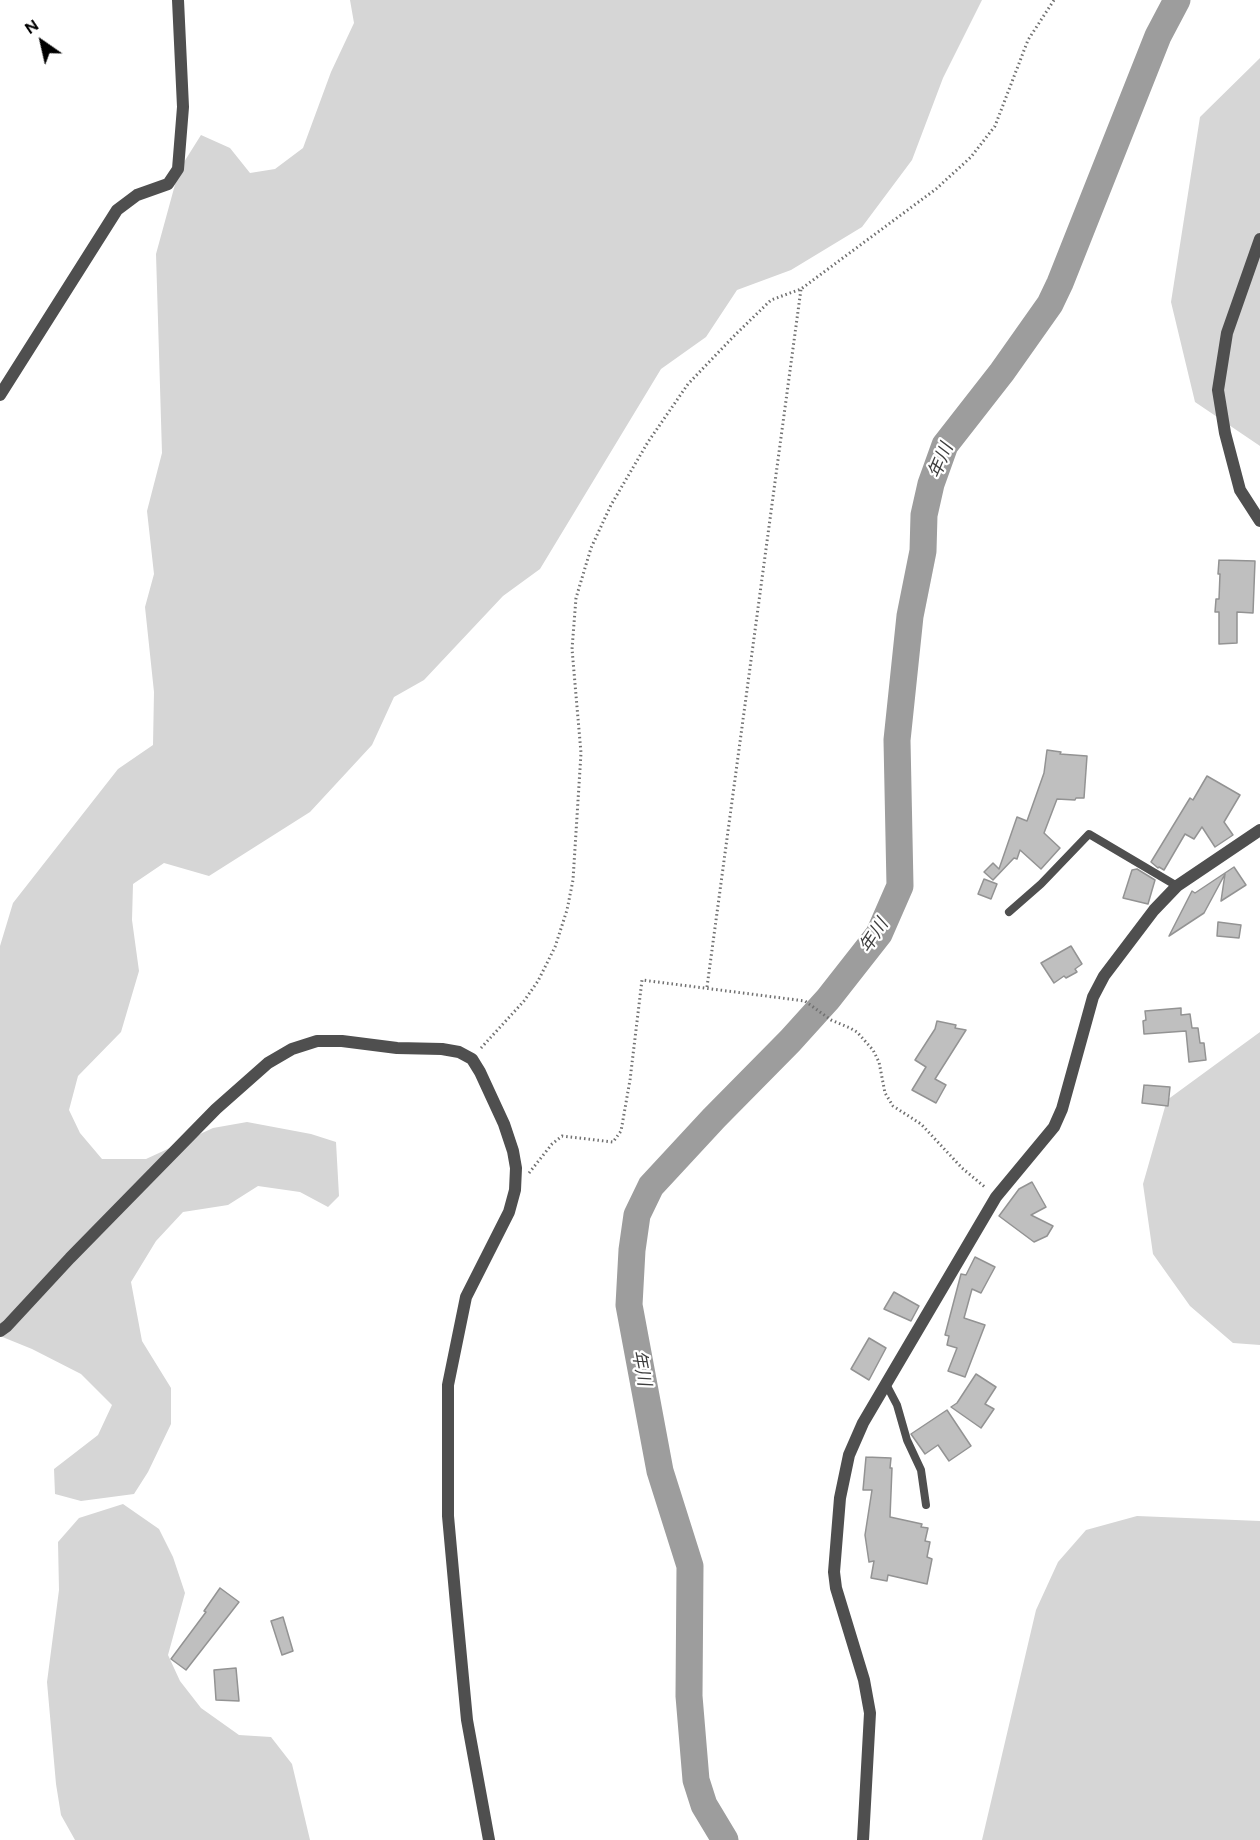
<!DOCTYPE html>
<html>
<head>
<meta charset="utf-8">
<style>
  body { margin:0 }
  #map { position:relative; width:1260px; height:1840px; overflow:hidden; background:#fff; font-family:Figtree,sans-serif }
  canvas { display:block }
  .north { position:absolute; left:12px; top:12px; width:60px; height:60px; -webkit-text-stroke:4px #fff; paint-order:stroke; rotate:326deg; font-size:16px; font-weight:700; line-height:24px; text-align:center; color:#000 }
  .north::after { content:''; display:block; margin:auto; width:21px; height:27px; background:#000; clip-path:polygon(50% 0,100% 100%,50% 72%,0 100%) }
</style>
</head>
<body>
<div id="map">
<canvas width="1260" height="1840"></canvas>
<div class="north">N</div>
</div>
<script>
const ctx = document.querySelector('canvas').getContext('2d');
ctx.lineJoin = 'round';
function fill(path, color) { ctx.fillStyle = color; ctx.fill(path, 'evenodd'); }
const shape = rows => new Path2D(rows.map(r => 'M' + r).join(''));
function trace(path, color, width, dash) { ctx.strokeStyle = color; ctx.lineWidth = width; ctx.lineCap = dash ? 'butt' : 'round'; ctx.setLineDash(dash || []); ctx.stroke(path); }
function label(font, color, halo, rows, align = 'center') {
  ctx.font = font + ' Figtree,"Noto Sans JP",sans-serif'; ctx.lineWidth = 4.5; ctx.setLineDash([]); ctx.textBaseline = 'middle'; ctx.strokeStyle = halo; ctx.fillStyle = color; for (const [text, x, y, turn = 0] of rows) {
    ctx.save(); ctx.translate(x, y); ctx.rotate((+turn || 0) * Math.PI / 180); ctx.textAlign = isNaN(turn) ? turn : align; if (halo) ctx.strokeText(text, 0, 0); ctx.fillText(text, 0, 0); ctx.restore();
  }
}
const green = shape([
  [350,0,982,0,943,78,912,160,862,227,791,270,737,290,706,337,661,369,540,569,503,596,424,680,394,697,372,745,310,812,209,876,164,863,133,884,132,920,139,971,121,1032,78,1076,69,1110,80,1133,102,1159,146,1159,213,1128,247,1122,311,1134,336,1142,339,1196,328,1207,300,1192,258,1186,228,1205,183,1212,156,1241,131,1282,142,1341,171,1388,171,1424,148,1472,134,1494,81,1501,55,1494,54,1469,98,1435,112,1405,81,1374,32,1349,0,1336,0,946,13,903,118,769,153,745,154,692,145,607,154,574,147,511,162,453,156,254,179,170,201,135,230,148,250,173,275,169,303,148,331,72,354,23],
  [1260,58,1260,446,1195,402,1171,302,1200,117],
  [1260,1032,1260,1345,1233,1343,1190,1306,1153,1254,1143,1184,1167,1100],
  [123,1504,159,1529,173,1557,185,1593,168,1655,180,1681,201,1708,239,1735,271,1737,292,1764,310,1840,75,1840,61,1815,56,1784,47,1682,59,1590,58,1542,79,1518],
  [1137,1516,1260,1521,1260,1840,982,1840,1036,1610,1058,1562,1086,1530]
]);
const river = shape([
  [725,1840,704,1805,696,1780,689,1696,690,1566,660,1471,629,1305,632,1250,637,1215,651,1186,714,1118,790,1041,828,999,879,934,900,886,897,740,910,616,923,551,924,515,931,484,945,445,1002,372,1050,304,1060,283,1158,36,1177,0]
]);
const building = shape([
  [1219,560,1255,561,1253,613,1237,612,1237,643,1219,644,1219,612,1215,612,1216,599,1219,599,1220,574,1218,574,1219,560],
  [1047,750,1061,752,1060,754,1087,756,1084,798,1076,798,1075,800,1057,799,1044,833,1060,848,1041,869,1020,850,1017,859,1014,858,993,880,984,872,993,863,999,869,1017,817,1027,821,1044,773,1047,750],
  [1207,776,1240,795,1224,822,1233,835,1215,847,1202,827,1194,839,1185,834,1164,870,1159,867,1158,868,1151,862,1190,798,1193,800,1207,776],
  [1234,867,1246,885,1221,901,1225,874,1204,913,1169,936,1192,891,1195,893,1234,867],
  [1137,869,1155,880,1148,904,1123,898,1132,870,1137,869],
  [984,879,997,884,991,899,978,894,984,879],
  [1218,922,1241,925,1239,938,1217,936,1218,922],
  [1071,946,1082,964,1075,969,1077,972,1066,978,1064,976,1054,983,1041,963,1071,946],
  [1181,1008,1181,1015,1190,1014,1192,1028,1198,1028,1200,1043,1204,1043,1206,1060,1189,1062,1186,1031,1144,1034,1143,1021,1146,1020,1145,1011,1181,1008],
  [937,1021,956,1025,955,1028,966,1030,935,1079,946,1085,936,1103,912,1090,926,1067,915,1060,935,1029,937,1021],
  [1144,1085,1170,1087,1168,1106,1142,1103,1144,1085],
  [1032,1182,1046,1207,1031,1215,1053,1226,1047,1236,1034,1242,999,1216,1019,1189,1032,1182],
  [975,1257,995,1267,981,1293,972,1289,964,1318,985,1325,965,1377,948,1371,957,1348,947,1345,949,1336,945,1335,961,1274,966,1275,975,1257],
  [894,1292,919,1306,911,1321,884,1309,894,1292],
  [869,1338,886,1348,869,1380,851,1369,869,1338],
  [976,1374,996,1387,985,1404,994,1409,981,1428,951,1407,957,1403,976,1374],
  [947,1410,971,1446,949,1461,938,1445,925,1454,911,1434,947,1410],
  [866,1457,891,1458,890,1468,892,1468,890,1517,922,1524,921,1527,928,1528,925,1541,930,1542,927,1557,932,1559,927,1584,888,1575,887,1581,871,1578,874,1561,869,1562,865,1535,872,1490,863,1490,866,1457],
  [220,1588,239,1602,186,1670,171,1659,206,1612,204,1611,220,1588],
  [283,1617,293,1651,282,1655,271,1621,283,1617],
  [236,1668,239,1701,216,1700,214,1670,236,1668]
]);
const path = shape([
  [707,987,801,289],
  [481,1048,524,1001,538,981,555,947,567,910,573,880,581,753,572,649,576,598,591,548,611,505,648,442,688,384,735,335,771,300,801,289,936,189,971,157,995,126,1028,40,1054,0],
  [529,1173,552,1144,562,1136,613,1142,621,1131,630,1080,642,980,805,1001,831,1020,850,1028,857,1032,873,1050,879,1062,885,1093,893,1106,921,1124,962,1168,986,1188]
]);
const service = shape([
  [1009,912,1041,884,1089,834,1177,886],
  [886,1384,897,1405,907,1440,921,1470,926,1505]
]);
const minor = shape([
  [1260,239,1227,333,1218,390,1225,433,1240,490,1260,521],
  [0,395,117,210,137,195,168,184,178,169,183,107,178,0],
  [863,1840,870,1713,864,1680,836,1588,834,1572,840,1498,849,1455,863,1423,996,1197,1054,1127,1062,1109,1093,997,1104,976,1154,910,1177,886,1260,830]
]);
const tertiary = shape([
  [0,1331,7,1326,70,1258,216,1109,268,1063,292,1049,317,1041,342,1041,397,1048,442,1049,459,1052,472,1059,480,1072,504,1124,513,1151,516,1168,515,1190,509,1212,466,1297,448,1385,448,1516,456,1604,467,1720,489,1840]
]);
const waterNames = [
  ["年川",941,461,-67],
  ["年川",874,936,-57],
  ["年川",641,1368,79]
];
fill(green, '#d6d6d6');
trace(river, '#9d9d9d', 27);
fill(building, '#bfbfbf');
trace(building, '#939393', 1.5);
trace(path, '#717171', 3, [1.5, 3]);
trace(service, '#4f4f4f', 8);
trace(minor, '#4f4f4f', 12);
trace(tertiary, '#4f4f4f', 12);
label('italic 18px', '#3e3e3e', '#fff', waterNames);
</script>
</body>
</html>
